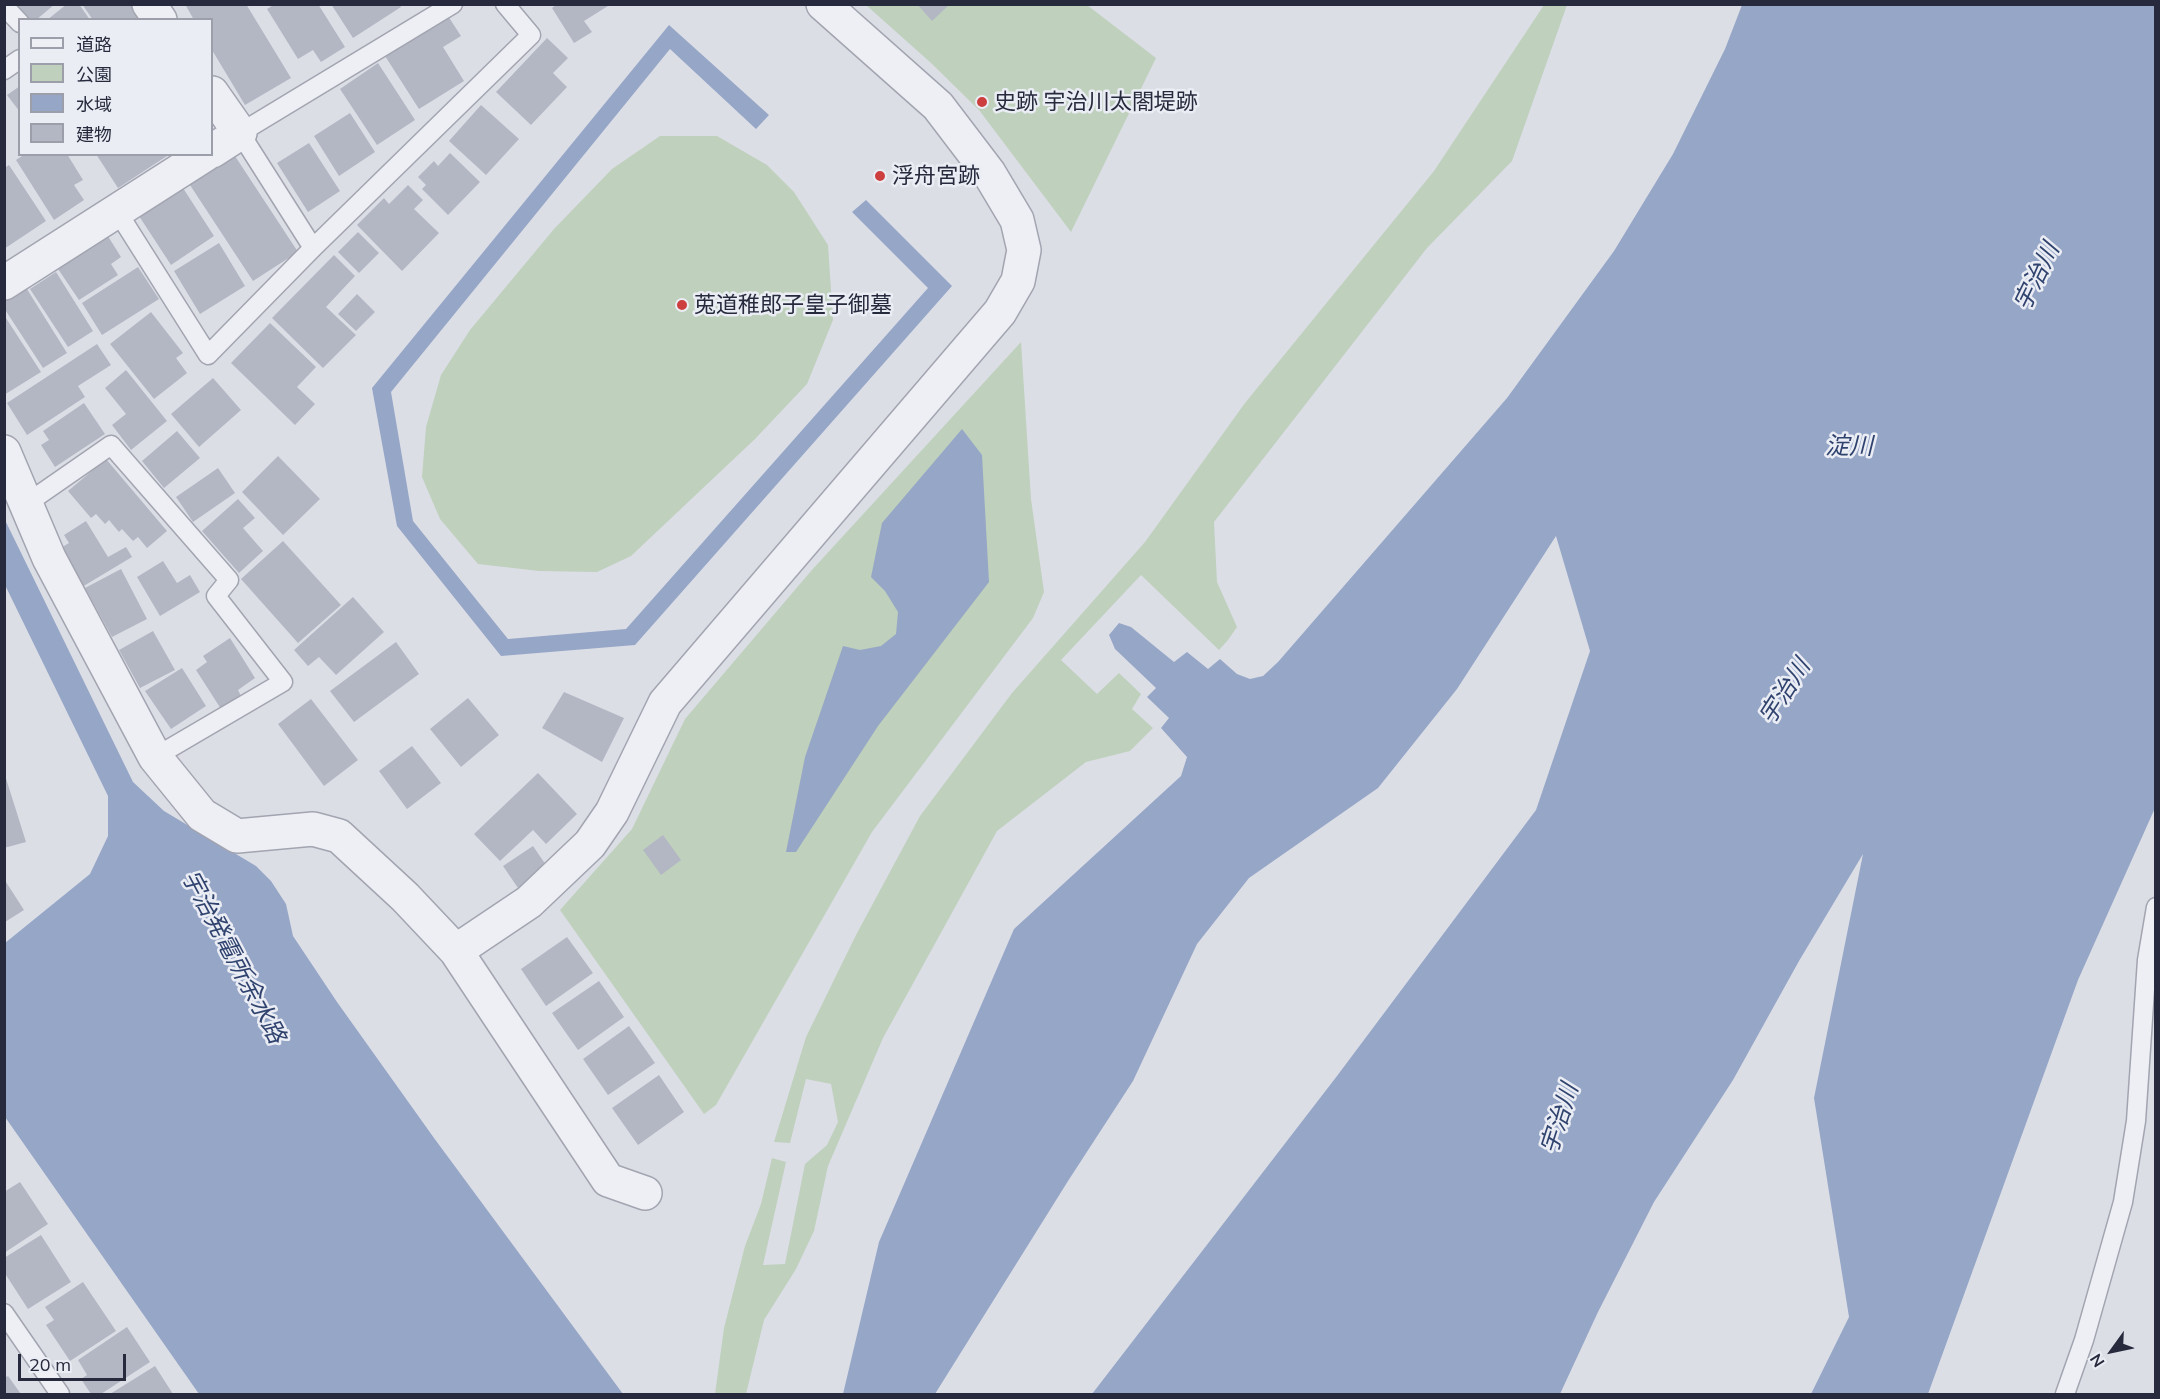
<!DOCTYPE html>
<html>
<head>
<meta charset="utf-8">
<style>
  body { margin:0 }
  #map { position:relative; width:2160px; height:1399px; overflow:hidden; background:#dcdee6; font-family:Mulish,"Noto Sans JP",sans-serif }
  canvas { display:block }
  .frame { position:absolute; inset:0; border:6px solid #262a3c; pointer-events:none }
  .legend { position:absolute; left:18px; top:18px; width:195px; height:138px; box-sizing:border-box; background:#ebedf4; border:2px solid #9c9faa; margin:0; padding:8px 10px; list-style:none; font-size:18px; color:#262a3c }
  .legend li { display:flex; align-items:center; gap:12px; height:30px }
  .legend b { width:30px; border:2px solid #9c9faa }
  .north { position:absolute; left:2082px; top:1321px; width:60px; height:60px; -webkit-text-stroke:4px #ebedf4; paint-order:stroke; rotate:237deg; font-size:16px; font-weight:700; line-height:24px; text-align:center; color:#262a3c }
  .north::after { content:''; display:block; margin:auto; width:21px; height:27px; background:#262a3c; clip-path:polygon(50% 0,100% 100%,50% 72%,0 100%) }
  .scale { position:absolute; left:18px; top:1354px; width:108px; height:27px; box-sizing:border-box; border:3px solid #262a3c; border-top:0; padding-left:8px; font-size:18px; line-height:21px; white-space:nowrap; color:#262a3c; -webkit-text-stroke:4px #ebedf4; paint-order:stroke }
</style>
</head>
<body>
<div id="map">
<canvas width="2160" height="1399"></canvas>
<div class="frame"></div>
<ul class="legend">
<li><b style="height:8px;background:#eeeff4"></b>道路</li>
<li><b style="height:16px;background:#bfd0bd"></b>公園</li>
<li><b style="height:16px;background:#96a6c7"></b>水域</li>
<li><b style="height:16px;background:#b3b7c3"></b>建物</li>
</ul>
<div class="north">N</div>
<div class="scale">20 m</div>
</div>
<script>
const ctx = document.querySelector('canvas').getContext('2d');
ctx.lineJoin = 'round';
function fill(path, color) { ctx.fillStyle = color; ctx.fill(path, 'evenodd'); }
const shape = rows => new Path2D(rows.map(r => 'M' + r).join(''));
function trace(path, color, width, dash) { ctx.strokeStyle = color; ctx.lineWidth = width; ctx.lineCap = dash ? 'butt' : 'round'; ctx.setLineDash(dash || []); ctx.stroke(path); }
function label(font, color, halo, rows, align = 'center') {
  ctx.font = font + ' Mulish,"Noto Sans JP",sans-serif'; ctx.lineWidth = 5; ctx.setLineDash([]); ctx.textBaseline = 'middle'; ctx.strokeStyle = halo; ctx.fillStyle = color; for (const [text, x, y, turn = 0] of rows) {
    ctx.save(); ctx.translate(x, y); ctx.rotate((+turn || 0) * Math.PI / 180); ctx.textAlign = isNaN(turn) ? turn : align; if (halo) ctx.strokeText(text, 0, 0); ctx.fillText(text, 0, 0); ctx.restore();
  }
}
const green = shape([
  [866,5,1087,5,1156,58,1071,232,979,110,931,63],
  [1544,5,1567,5,1512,161,1427,248,1214,522,1217,582,1237,627,1228,640,1219,650,1141,575,1061,660,1097,694,1119,673,1141,694,1132,709,1153,728,1130,751,1086,762,997,831,883,1038,828,1166,814,1231,796,1269,764,1320,746,1394,715,1394,724,1328,745,1246,761,1204,772,1158,786,1162,763,1265,785,1264,805,1164,827,1145,838,1122,831,1084,806,1079,790,1143,774,1142,806,1037,856,935,920,816,1012,693,1145,542,1245,403,1434,171],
  [660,136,717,136,767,165,794,192,828,245,833,320,807,384,755,439,631,556,597,572,539,571,478,564,440,519,422,477,426,427,441,375,470,330,554,229,612,169],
  [1021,342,1031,499,1044,592,1033,618,872,832,716,1105,704,1114,560,910,632,829,685,719,811,571]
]);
const water = shape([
  [1742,5,2155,5,2155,808,2078,980,1928,1394,1811,1394,1849,1317,1814,1098,1863,854,1799,961,1733,1080,1654,1202,1598,1312,1560,1394,1092,1394,1337,1076,1536,810,1590,651,1556,536,1457,689,1378,788,1249,878,1197,944,1133,1081,1068,1181,935,1394,843,1394,879,1242,1014,929,1181,776,1187,757,1161,728,1169,718,1147,697,1156,688,1115,649,1109,635,1119,623,1131,627,1174,662,1187,652,1208,669,1220,659,1237,674,1250,679,1263,676,1278,662,1507,398,1614,251,1673,154,1725,49],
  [669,25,769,115,756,129,670,49,391,392,413,521,508,639,626,629,928,288,852,212,866,200,952,286,635,645,501,656,397,526,372,388],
  [962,429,982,455,989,582,878,726,796,852,786,852,805,757,843,646,860,650,881,646,896,634,898,612,885,591,871,577,882,523],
  [5,520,133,782,164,811,256,866,271,881,286,904,293,936,337,1002,434,1138,623,1394,199,1394,5,1117,5,943,90,874,108,836,108,796,5,585]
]);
const building = shape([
  [13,4,55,4,36,20,25,20],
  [67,4,79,4,90,20,47,20],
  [82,4,132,4,144,20,93,20],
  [185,4,246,4,291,78,245,105,212,50,212,20,194,20],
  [275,4,318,4,345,47,321,62,313,50,298,59,267,9],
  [331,4,399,4,401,7,353,38],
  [557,4,607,4,608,6,584,21,592,32,574,43,552,8],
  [917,4,950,4,932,21],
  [448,16,461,36,443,47,464,81,419,109,385,56],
  [547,38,568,58,553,73,567,87,531,125,496,92],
  [378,63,415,120,377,145,340,89],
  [20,86,20,112,7,95],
  [481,105,519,139,486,175,449,141],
  [350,113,375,152,339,176,314,136],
  [309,143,340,191,308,212,277,163],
  [233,153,298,252,253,281,188,182],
  [450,153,480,182,448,215,422,189,426,185,418,177,434,161,438,166],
  [25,154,67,154,83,180,74,185,84,200,54,220,16,160],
  [96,154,170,154,118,188],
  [9,165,46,221,4,249,4,168],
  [408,185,423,200,414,209,439,233,402,271,357,225,384,198,389,204],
  [183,188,214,236,171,265,139,216],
  [358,232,379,253,359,273,338,252],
  [106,233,121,257,111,264,118,275,79,300,56,266],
  [219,243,245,286,200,314,174,271],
  [334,255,355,276,326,307,356,335,323,368,272,318],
  [138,267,159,299,102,335,82,303],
  [56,272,93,331,68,347,30,289],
  [25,286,67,353,43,368,4,308,4,299],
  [357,294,375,312,356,331,338,314],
  [151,312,183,353,176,358,187,373,154,399,110,344],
  [4,315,41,372,4,395],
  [270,323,316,367,297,387,315,404,295,425,231,363],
  [97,344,111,365,78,386,85,397,27,435,7,403],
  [126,370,167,421,131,450,112,425,126,414,105,388],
  [213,378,241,410,199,447,171,414],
  [84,403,105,434,55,467,41,445,49,440,43,431],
  [177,431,200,458,164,488,142,461],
  [278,456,320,499,283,535,242,492],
  [106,459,167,531,147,548,138,537,133,541,122,529,119,532,109,520,105,524,96,514,91,518,68,491],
  [218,468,235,493,193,522,176,497],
  [238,499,255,518,243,528,263,551,239,573,202,531],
  [86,521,108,557,126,547,132,557,82,587,59,549,69,543,64,535],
  [283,541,341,605,298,643,241,579],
  [163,561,177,583,190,575,200,592,160,616,137,577],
  [121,569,147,619,112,637,85,588],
  [353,597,384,632,336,675,319,657,308,666,294,650],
  [153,631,175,670,140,688,119,650],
  [230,638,255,678,238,690,241,696,221,709,196,670,207,662,203,656],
  [396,642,419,674,354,722,330,691],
  [182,668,206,706,171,729,145,691],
  [564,692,624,718,602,762,542,728],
  [468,698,499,735,461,767,430,729],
  [311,699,358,760,324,786,278,724],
  [412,746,441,783,407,809,379,771],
  [4,772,26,842,4,848],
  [538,773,577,814,546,844,533,830,500,861,474,834],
  [663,835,681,860,661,875,643,850],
  [533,846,548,868,518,888,503,866],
  [6,882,24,910,5,922,5,883],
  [567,937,593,973,546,1006,521,969],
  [599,981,624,1017,578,1050,552,1013],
  [629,1026,655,1063,608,1095,583,1059],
  [659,1075,684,1112,638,1145,612,1108],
  [20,1182,48,1224,4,1253,4,1192],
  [41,1235,71,1282,28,1309,4,1272,4,1258],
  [83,1282,116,1331,70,1361,46,1325,54,1320,45,1307],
  [127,1327,150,1362,101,1394,91,1394,81,1379,87,1375,78,1360],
  [155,1366,173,1394,110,1394],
  [8,1376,21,1394,4,1394,4,1378]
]);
const lane = shape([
  [4,6,20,23],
  [4,70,20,59],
  [117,211,208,355,313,248,531,35,505,4],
  [313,248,240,133,453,4],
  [26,504,111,445,229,580,216,596,283,682,155,757],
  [4,1313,60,1394],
  [2065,1394,2084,1340,2123,1202,2136,1121,2147,960,2156,907]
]);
const street = shape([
  [149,4,160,20],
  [212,93,240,133,212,151],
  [4,283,206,154],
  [4,452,49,558,155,757,202,815,237,836,313,829,339,836,405,897,456,951,608,1180,645,1193],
  [456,951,529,902,590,844,612,812,665,703,1000,312,1018,281,1024,250,1017,220,989,173,938,106,823,4]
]);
const markers = [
  [982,102,6,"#cd3f3f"],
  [880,176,6,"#cd3f3f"],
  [682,305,6,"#cd3f3f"]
];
const poiNames = [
  ["史跡 宇治川太閤堤跡",994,102],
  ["浮舟宮跡",892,176],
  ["莵道稚郎子皇子御墓",694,305]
];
const waterNames = [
  ["宇治川",2037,277,-64],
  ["淀川",1849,447],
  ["宇治川",1785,692,-57],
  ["宇治発電所余水路",233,957,62],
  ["宇治川",1560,1119,-72]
];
fill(green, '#bfd0bd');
fill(water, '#96a6c7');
fill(building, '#b3b7c3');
trace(lane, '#a2a4b0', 21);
trace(street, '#a2a4b0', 36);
trace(lane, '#eeeff4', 18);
trace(street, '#eeeff4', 33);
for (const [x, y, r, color] of markers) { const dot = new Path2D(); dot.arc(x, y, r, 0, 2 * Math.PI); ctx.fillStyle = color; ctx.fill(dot); trace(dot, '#ebedf4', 2); }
label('22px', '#262a3c', '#ebedf4', poiNames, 'left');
label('italic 24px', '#30436f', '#ebedf4', waterNames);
</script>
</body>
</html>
